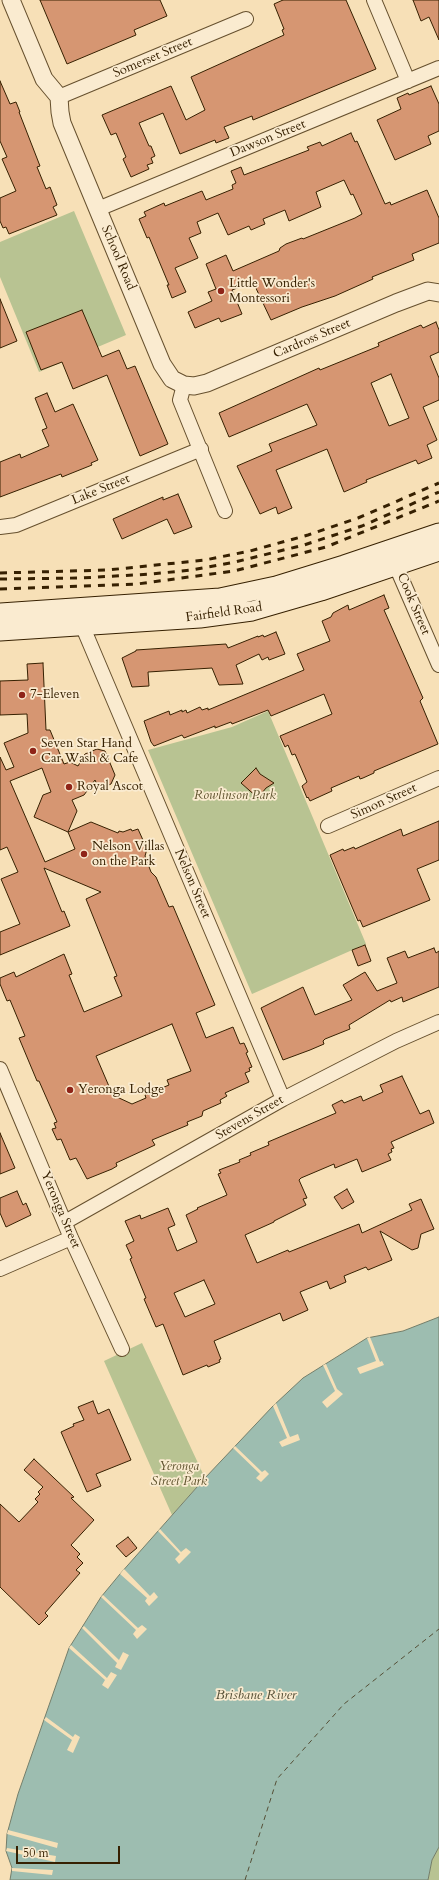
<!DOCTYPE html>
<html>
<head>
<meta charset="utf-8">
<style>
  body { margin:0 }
  #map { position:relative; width:439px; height:1880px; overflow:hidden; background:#f7e0b7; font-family:Cardo,serif }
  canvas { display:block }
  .scale { position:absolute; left:16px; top:1846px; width:104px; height:18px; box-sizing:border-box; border:2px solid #362001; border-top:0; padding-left:5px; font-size:12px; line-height:14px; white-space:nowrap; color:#362001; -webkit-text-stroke:3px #faebd0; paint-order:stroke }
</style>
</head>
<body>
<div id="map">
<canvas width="439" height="1880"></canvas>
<div class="scale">50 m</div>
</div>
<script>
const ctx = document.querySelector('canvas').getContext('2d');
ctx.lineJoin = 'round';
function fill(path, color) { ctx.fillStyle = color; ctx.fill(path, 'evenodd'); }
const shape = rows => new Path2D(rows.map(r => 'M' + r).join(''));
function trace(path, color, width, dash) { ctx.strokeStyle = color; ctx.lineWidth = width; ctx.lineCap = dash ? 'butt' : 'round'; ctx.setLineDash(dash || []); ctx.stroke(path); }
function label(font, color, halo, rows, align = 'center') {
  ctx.font = font + ' Cardo,serif'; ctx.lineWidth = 3.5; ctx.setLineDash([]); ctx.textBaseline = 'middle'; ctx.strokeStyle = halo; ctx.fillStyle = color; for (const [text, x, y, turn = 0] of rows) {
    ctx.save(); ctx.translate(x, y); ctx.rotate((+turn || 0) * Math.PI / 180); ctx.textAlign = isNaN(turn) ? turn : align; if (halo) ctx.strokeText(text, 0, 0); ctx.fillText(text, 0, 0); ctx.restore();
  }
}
const green = shape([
  [74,211,126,335,39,372,0,277,0,242],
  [268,711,366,944,252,994,148,750,232,727],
  [142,1343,205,1478,172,1515,104,1361],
  [439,1847,439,1880,428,1880,432,1860]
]);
const water = shape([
  [439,1317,439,1847,432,1860,428,1880,10,1880,12,1868,6,1851,7,1834,18,1794,69,1648,101,1597,120,1574,205,1478,273,1406,303,1378,367,1338,403,1331,439,1317]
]);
const pier = shape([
  [370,1337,380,1362,382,1361,384,1365,360,1374,357,1368,376,1361,367,1338],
  [326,1364,337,1389,343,1394,327,1408,322,1402,335,1391,323,1365],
  [276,1403,290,1437,298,1434,300,1440,282,1447,279,1442,287,1438,273,1406],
  [235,1446,262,1472,265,1470,269,1474,261,1482,256,1478,260,1474,233,1448],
  [160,1529,181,1552,186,1548,191,1552,179,1564,175,1559,180,1554,158,1531],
  [124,1569,150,1596,154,1592,158,1597,149,1606,145,1601,147,1598,120,1574],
  [103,1595,138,1628,142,1625,147,1629,137,1639,133,1634,136,1630,101,1597],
  [84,1626,119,1660,123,1652,129,1655,121,1670,115,1667,117,1663,82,1628],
  [71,1645,107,1678,111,1672,117,1675,108,1689,102,1685,105,1680,69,1648],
  [46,1717,73,1737,75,1734,80,1737,73,1753,67,1750,72,1740,44,1720],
  [8,1830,58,1843,57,1848,7,1834],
  [7,1848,56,1856,55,1862,6,1851],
  [12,1868,53,1870,52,1875,12,1871]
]);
const ferry = shape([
  [245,1880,277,1779,344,1704,439,1629]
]);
const building = shape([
  [40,0,160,0,167,16,134,30,136,35,67,64,40,0],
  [283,0,346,0,376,69,253,120,252,116,224,127,229,138,216,143,215,140,180,154,163,113,139,123,149,146,151,146,155,156,151,158,153,163,147,165,149,169,131,177,123,159,126,157,116,133,111,135,102,115,171,86,186,120,205,110,191,77,284,35,282,30,284,29,274,4,283,0],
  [413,0,439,0,439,40,429,17,421,21,413,0],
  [0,81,10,104,16,102,20,112,19,112,40,166,37,167,46,189,50,187,57,205,53,207,57,215,9,234,6,227,3,228,0,221,0,198,16,191,2,159,7,157,0,141,0,81],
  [431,86,439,104,439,131,428,136,431,144,395,160,377,120,401,109,397,98,408,93,409,95,431,86],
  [351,133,355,142,357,141,385,204,390,202,391,205,427,190,439,218,439,243,412,254,414,260,372,277,373,279,335,296,302,307,271,320,253,282,232,290,242,314,221,322,219,318,195,328,188,312,212,301,208,292,216,289,206,264,226,255,233,271,279,251,280,248,286,244,302,238,303,239,355,218,362,214,353,194,351,195,344,180,316,192,321,207,289,221,285,210,263,219,265,224,251,230,249,226,228,235,218,213,197,222,201,233,189,238,198,258,175,268,186,292,172,298,167,285,169,285,149,237,147,238,139,219,146,216,144,212,164,203,165,206,202,191,206,200,233,189,232,185,236,183,231,171,241,167,244,175,309,150,307,147,320,142,322,146,351,133],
  [0,299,17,341,0,348,0,299],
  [82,310,102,357,119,350,127,369,135,366,168,444,140,456,107,375,73,389,62,362,41,370,26,332,82,310],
  [436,322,439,330,439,352,430,356,439,378,439,400,423,407,437,440,427,445,432,458,418,464,416,460,366,480,367,482,344,492,327,449,276,470,292,508,278,514,276,507,260,514,237,466,272,451,269,444,317,425,307,404,229,437,219,413,319,368,320,370,379,346,378,343,421,325,423,328,436,322],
  [391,374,409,418,389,426,371,383,391,374],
  [47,393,55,412,73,404,98,460,91,463,92,465,62,477,61,474,0,497,0,462,20,454,21,458,49,446,42,430,47,428,35,398,47,393],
  [178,494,192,527,174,534,167,519,122,539,113,519,163,497,163,500,178,494],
  [384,595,389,608,384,610,423,698,420,701,438,744,374,771,374,773,363,778,360,779,359,776,331,788,332,791,310,801,308,797,307,798,302,786,307,782,295,754,292,755,288,745,285,747,280,736,332,714,324,694,271,716,268,710,232,724,231,722,215,728,215,726,184,738,182,735,154,746,151,742,144,721,169,711,170,715,182,710,182,712,186,710,187,713,200,707,202,710,208,708,208,710,304,670,297,654,330,641,322,621,331,617,333,613,348,605,349,610,384,595],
  [276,632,285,654,269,660,268,657,262,660,259,654,236,665,243,684,219,685,212,668,148,672,149,686,132,687,122,658,136,651,136,650,226,644,228,648,258,636,258,637,263,635,264,637,276,632],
  [43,663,46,730,50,730,64,764,70,762,78,766,85,754,97,749,105,751,115,775,111,784,99,789,95,780,84,795,72,800,77,811,68,832,34,817,43,795,51,792,42,768,10,781,45,862,75,849,68,832,91,822,118,833,119,831,123,832,131,829,132,831,138,829,147,849,145,856,151,872,156,877,169,907,173,906,215,1005,196,1013,206,1038,233,1027,240,1044,244,1043,248,1052,246,1053,252,1067,249,1068,250,1071,245,1073,249,1082,225,1093,227,1096,220,1100,221,1103,203,1111,202,1116,187,1122,188,1125,152,1140,155,1145,116,1163,117,1166,112,1169,87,1179,76,1158,70,1160,61,1139,57,1140,52,1129,56,1128,54,1123,57,1122,39,1081,37,1081,19,1038,25,1036,10,1000,7,1001,0,984,0,978,14,972,16,977,64,954,72,974,69,975,84,1012,122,996,114,977,117,976,86,899,101,892,44,868,62,912,64,911,70,926,0,955,0,932,20,924,1,879,18,872,7,847,0,850,0,757,6,770,14,767,4,743,28,733,27,714,0,715,0,681,28,680,27,664,43,663],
  [172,1024,191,1071,167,1080,169,1085,145,1095,146,1098,132,1104,117,1097,114,1098,96,1056,172,1024],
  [256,768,260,774,274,783,266,788,258,798,241,783,256,768],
  [439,821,439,860,417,869,430,900,363,927,360,920,358,921,330,855,343,849,344,851,354,847,355,849,401,829,403,836,439,821],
  [365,945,371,961,358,966,352,950,365,945],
  [434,948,436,953,439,951,439,987,403,1002,402,997,391,1002,390,1000,349,1025,350,1029,325,1039,323,1041,324,1044,310,1050,283,1060,261,1008,303,987,315,1015,352,1000,343,985,365,972,377,991,397,983,387,958,405,951,408,958,434,948],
  [402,1076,420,1114,429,1110,434,1123,391,1142,394,1148,391,1149,392,1152,388,1154,391,1160,362,1172,357,1159,335,1168,334,1164,301,1178,299,1180,307,1198,303,1199,306,1205,274,1221,274,1222,245,1235,257,1263,288,1250,289,1252,359,1224,362,1233,412,1210,409,1204,421,1199,434,1229,421,1234,418,1248,412,1250,380,1231,392,1260,368,1270,366,1267,344,1276,346,1282,330,1289,327,1281,300,1292,308,1310,283,1321,280,1313,214,1341,221,1359,219,1360,220,1362,208,1367,207,1365,183,1375,163,1324,156,1327,144,1299,146,1298,130,1259,132,1258,126,1245,134,1241,125,1221,140,1215,141,1219,168,1208,175,1225,168,1228,177,1251,197,1242,186,1215,198,1209,197,1208,227,1195,218,1174,221,1173,219,1170,240,1162,239,1160,251,1155,250,1153,269,1145,268,1142,336,1113,332,1105,342,1100,344,1103,361,1096,363,1101,383,1092,380,1085,402,1076],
  [204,1280,215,1304,185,1317,174,1293,204,1280],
  [0,1133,15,1168,0,1174,0,1133],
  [347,1189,354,1202,342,1209,334,1197,347,1189],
  [17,1191,23,1205,26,1203,31,1215,6,1227,0,1213,0,1198,17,1191],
  [93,1401,98,1414,109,1409,131,1460,96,1474,101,1486,87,1492,61,1432,74,1426,73,1424,84,1420,78,1407,93,1401],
  [34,1459,74,1497,71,1498,94,1520,71,1545,80,1554,77,1557,83,1563,76,1570,80,1573,45,1613,48,1616,39,1625,0,1587,0,1504,19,1522,38,1502,35,1499,40,1494,38,1492,43,1487,24,1470,34,1459],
  [128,1537,137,1548,126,1557,116,1546,128,1537]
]);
const minor = shape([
  [374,0,408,81],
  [59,97,246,19],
  [98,209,439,68],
  [184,385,180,400,225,511],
  [0,527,16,525,201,449],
  [396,566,439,665],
  [82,625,283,1099],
  [328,826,439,778],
  [0,1069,71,1238,122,1349],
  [65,1222,283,1099,396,1041,439,1022],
  [0,1269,71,1238]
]);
const tertiary = shape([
  [11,0,44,79,59,97,60,112,62,123,162,364,172,379,184,385,194,386,207,383,396,303,428,291,439,293]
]);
const secondary = shape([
  [0,613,220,598,276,586,344,565,439,533],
  [0,631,200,618,252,611,321,591,439,551]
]);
const rail = shape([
  [0,573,108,570,205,560,250,551,308,535,358,518,439,483],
  [0,579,80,578,152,574,191,570,235,562,304,545,362,526,439,492],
  [0,589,137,584,234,571,326,547,439,501]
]);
const markers = [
  [221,291,4,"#8f2418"],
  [22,695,4,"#8f2418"],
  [33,751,4,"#8f2418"],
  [69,787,4,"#8f2418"],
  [84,854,4,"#8f2418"],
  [70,1090,4,"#8f2418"]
];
const streetNames = [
  ["Somerset Street",153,58,-23],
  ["Dawson Street",268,139,-22],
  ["School Road",118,258,67],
  ["Cardross Street",312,339,-23],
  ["Lake Street",101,490,-22],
  ["Cook Street",413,604,67],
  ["Fairfield Road",224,613,-8],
  ["Simon Street",384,802,-24],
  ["Nelson Street",192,884,67],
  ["Stevens Street",250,1118,-30],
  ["Yeronga Street",60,1210,67]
];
const poiNames = [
  ["Little Wonder's",229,284],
  ["Montessori",229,299],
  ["7-Eleven",30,695],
  ["Seven Star Hand",41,744],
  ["Car Wash & Cafe",41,759],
  ["Royal Ascot",77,787],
  ["Nelson Villas",92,847],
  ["on the Park",92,862],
  ["Yeronga Lodge",78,1090]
];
const parkNames = [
  ["Rowlinson Park",235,796],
  ["Yeronga",179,1467],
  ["Street Park",179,1482]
];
const waterNames = [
  ["Brisbane River",256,1696]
];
fill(green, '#b8c392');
fill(water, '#9dbdb0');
trace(water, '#747e6a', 1);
fill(pier, '#f7e0b7');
trace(ferry, '#554f36', 1, [5, 4]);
fill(building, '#d69672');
trace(building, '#362001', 1);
trace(minor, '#66502e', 16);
trace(tertiary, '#66502e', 19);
trace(secondary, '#362001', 21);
trace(minor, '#faebd0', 14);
trace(tertiary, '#faebd0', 17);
trace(secondary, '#faebd0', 19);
trace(rail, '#362001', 3, [7, 7]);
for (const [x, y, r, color] of markers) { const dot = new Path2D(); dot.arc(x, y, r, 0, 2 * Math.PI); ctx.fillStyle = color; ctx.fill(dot); trace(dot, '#faebd0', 1.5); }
label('13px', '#362001', '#faebd0', streetNames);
label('13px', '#362001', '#faebd0', poiNames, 'left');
label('italic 13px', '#5d512c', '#faebd0', parkNames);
label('italic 14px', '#554f36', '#faebd0', waterNames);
</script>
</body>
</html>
